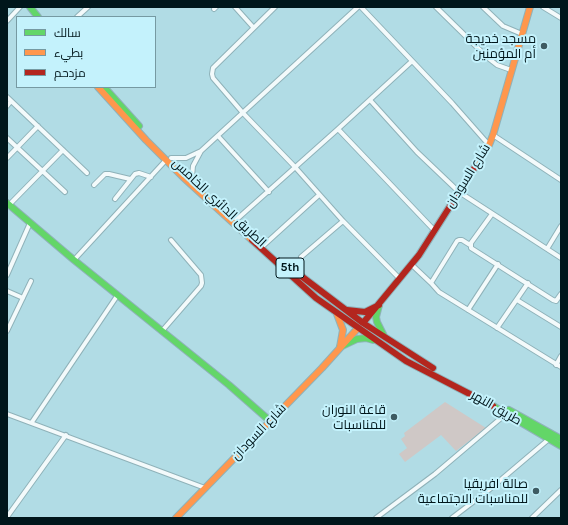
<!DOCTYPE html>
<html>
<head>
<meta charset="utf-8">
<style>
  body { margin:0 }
  #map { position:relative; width:568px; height:525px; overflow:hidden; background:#b1dce5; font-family:Karla,Cairo,sans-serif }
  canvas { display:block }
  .frame { position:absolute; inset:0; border:8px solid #00161b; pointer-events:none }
  .legend { position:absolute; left:16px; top:16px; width:140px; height:72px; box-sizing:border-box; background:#c4f2fc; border:1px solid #769aa2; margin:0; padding:5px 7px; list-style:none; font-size:12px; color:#00161b }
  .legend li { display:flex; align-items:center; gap:8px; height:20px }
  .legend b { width:20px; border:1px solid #769aa2 }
</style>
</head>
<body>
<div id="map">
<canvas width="568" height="525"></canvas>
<div class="frame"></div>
<ul class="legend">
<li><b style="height:5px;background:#63d668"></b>سالك</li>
<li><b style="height:5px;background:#ff974d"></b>بطيء</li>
<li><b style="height:5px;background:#b3261e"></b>مزدحم</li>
</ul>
</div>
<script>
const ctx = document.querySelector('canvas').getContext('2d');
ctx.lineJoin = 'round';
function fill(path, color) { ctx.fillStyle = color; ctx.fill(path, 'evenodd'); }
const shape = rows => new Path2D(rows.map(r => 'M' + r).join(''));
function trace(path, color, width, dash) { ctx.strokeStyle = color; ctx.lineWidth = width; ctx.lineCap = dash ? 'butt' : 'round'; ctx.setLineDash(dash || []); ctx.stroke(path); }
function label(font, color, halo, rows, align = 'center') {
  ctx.font = font + ' Karla,Cairo,sans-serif'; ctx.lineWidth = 4; ctx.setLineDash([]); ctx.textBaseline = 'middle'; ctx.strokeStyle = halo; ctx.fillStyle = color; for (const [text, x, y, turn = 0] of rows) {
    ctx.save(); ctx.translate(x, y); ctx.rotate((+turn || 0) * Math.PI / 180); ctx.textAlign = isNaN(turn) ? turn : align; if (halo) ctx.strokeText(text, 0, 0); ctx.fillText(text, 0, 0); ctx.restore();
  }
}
const green = shape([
  [445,402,486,428,456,451,441,435,405,462,399,454,407,448,401,439,405,436,404,433]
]);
const street = shape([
  [235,7,253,27],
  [275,7,213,68,212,74,213,78,243,113,295,167,343,221,400,279],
  [361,7,452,103,489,145],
  [436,7,488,58,497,65,511,70],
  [483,7,503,26,522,34],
  [543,7,561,18],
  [214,9,216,7],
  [77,17,88,7],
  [7,21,20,7],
  [7,97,87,173],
  [370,100,417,152,459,192,561,258],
  [7,106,11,101],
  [338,129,434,230],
  [493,135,561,180],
  [218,136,269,192],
  [7,138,65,192],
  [7,158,38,126],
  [171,158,186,158,201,151,358,7],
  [194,181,192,176,193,166,201,151],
  [94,185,105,174,109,174,130,179],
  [115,199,135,174,139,173,151,177],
  [9,205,63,150],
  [492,214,471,243,471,248,553,300,556,301,561,294],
  [236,220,338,129,411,62],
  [264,245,319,195],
  [547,249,561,226],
  [301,257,343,221],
  [74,260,166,160],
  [412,265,431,283,439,292,561,367],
  [7,275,30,223],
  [431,283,457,241,459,240,462,240,470,245],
  [7,291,23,298],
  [517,300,561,327],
  [468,310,498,264],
  [497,328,528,283],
  [7,331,31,281],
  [162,331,201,286,202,283,201,275,171,240],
  [556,365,561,356],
  [7,414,205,488],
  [32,422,117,296],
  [7,517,66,435],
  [376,518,435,474,507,413],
  [452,518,490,489,549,439],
  [532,518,561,490]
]);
const fast = shape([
  [30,7,38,17],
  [104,87,139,126],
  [7,203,74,260,229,385,270,421],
  [379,305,376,317,377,322,384,336],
  [340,347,357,339,366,338,373,340],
  [493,406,561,446],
  [509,410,561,439]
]);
const slow = shape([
  [98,87,146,140,183,177,252,240],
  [475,167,489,145,493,135,530,7],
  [337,314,343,330,340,347],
  [176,518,322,368,358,328]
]);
const jam = shape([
  [252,240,316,298,406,361,493,406],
  [288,266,363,323,433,368],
  [347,310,365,312,379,305],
  [363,323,419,255,475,167]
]);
const markers = [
  [544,46,4,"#3e5b62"],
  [394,417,4,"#3e5b62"],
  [536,491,4,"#3e5b62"]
];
const shields = [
  [290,268,28]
];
const shieldNames = [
  ["5th",290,268]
];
const poiNames = [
  ["مسجد خديجة",536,39],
  ["أم المؤمنين",536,54],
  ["قاعة النوران",386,410],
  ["للمناسبات",386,425],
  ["صالة افريقيا",528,484],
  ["للمناسبات الاجتماعية",528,499]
];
const streetNames = [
  ["شارع السودان",468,176,-58],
  ["الطريق الدائري الخامس",219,203,43],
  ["طريق النهر",496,408,30],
  ["شارع السودان",259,432,-46]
];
fill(green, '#cfc8c6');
trace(street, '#8fb2b9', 6);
trace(fast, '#8fb2b9', 8);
trace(slow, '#8fb2b9', 8);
trace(jam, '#8fb2b9', 8);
trace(street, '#f3fafb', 4);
trace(fast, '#63d668', 6);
trace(slow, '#ff974d', 6);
trace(jam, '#b3261e', 6);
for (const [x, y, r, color] of markers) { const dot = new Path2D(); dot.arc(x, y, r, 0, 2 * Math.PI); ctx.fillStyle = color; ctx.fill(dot); trace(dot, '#c4f2fc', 1.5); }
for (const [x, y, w] of shields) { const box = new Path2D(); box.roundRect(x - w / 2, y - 10, w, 20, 3); ctx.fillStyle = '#c4f2fc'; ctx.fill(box); trace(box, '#00161b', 1); }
label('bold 12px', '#00161b', null, shieldNames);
label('13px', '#00161b', '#c4f2fc', poiNames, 'right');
label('13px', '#00161b', '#c4f2fc', streetNames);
</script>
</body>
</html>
